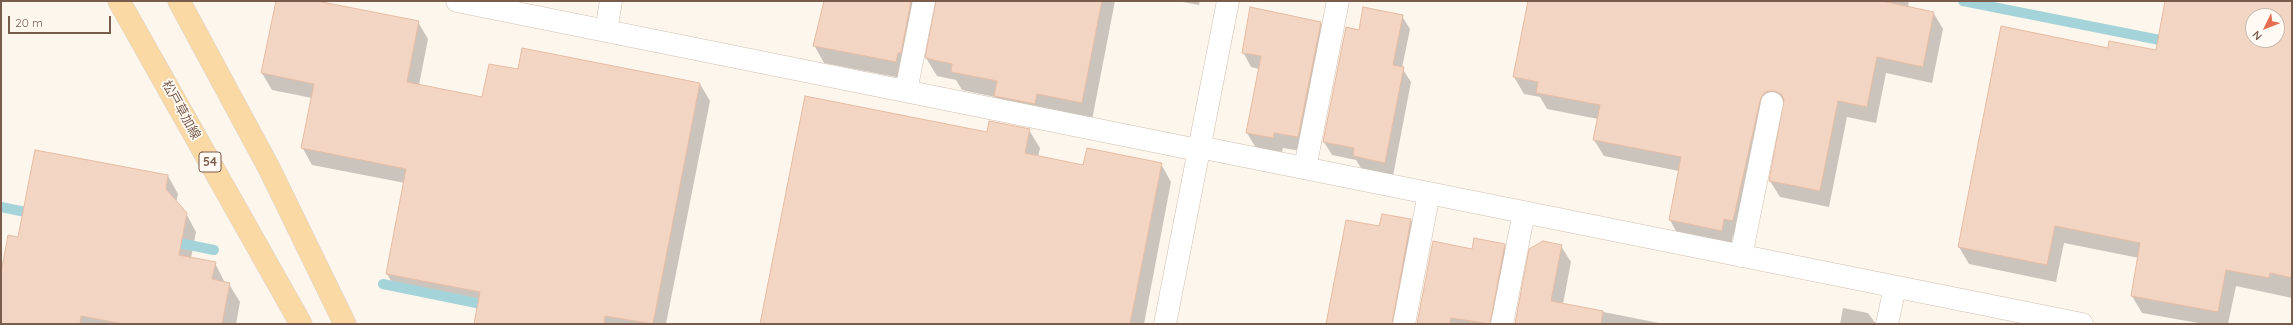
<!DOCTYPE html>
<html>
<head>
<meta charset="utf-8">
<style>
  body { margin:0 }
  #map { position:relative; width:2293px; height:325px; overflow:hidden; background:#fdf6ec; font-family:Quicksand,sans-serif }
  canvas { display:block }
  .frame { position:absolute; inset:0; border:2px solid #7a5c4d; pointer-events:none }
  .north { position:absolute; left:2245px; top:8px; width:40px; height:40px; box-sizing:border-box; background:#fffaf3; border:1px solid #cabbb1; border-radius:50%; rotate:227deg; font-size:11px; font-weight:700; line-height:16px; text-align:center; color:#7a5c4d }
  .north::after { content:''; display:block; margin:auto; width:14px; height:18px; background:#e76f51; clip-path:polygon(50% 0,100% 100%,50% 72%,0 100%) }
  .scale { position:absolute; left:8px; top:16px; width:103px; height:18px; box-sizing:border-box; border:2px solid #7a5c4d; border-top:0; padding-left:5px; font-size:12px; line-height:14px; white-space:nowrap; color:#7a5c4d; -webkit-text-stroke:3px #fffaf3; paint-order:stroke }
</style>
</head>
<body>
<div id="map">
<canvas width="2293" height="325"></canvas>
<div class="frame"></div>
<div class="north">N</div>
<div class="scale">20 m</div>
</div>
<script>
const ctx = document.querySelector('canvas').getContext('2d');
ctx.lineJoin = 'round';
function fill(path, color) { ctx.fillStyle = color; ctx.fill(path, 'evenodd'); }
const shape = rows => new Path2D(rows.map(r => 'M' + r).join(''));
function trace(path, color, width, dash) { ctx.strokeStyle = color; ctx.lineWidth = width; ctx.lineCap = dash ? 'butt' : 'round'; ctx.setLineDash(dash || []); ctx.stroke(path); }
function label(font, color, halo, rows, align = 'center') {
  ctx.font = font + ' Quicksand,"Noto Sans JP",sans-serif'; ctx.lineWidth = 3.5; ctx.setLineDash([]); ctx.textBaseline = 'middle'; ctx.strokeStyle = halo; ctx.fillStyle = color; for (const [text, x, y, turn = 0] of rows) {
    ctx.save(); ctx.translate(x, y); ctx.rotate((+turn || 0) * Math.PI / 180); ctx.textAlign = isNaN(turn) ? turn : align; if (halo) ctx.strokeText(text, 0, 0); ctx.fillText(text, 0, 0); ctx.restore();
  }
}
const shadow = shape([
  [277,1,308,1,418,22,428,39,419,85,483,98,518,70,700,84,710,101,666,324,475,324,479,307,397,291,387,274,405,183,312,165,302,147,312,98,272,90,262,73],
  [824,1,1115,1,1092,120,1005,114,995,97,962,90,956,80,937,76,926,58,937,6,930,7,906,79,824,63,814,45],
  [1177,1,1200,1,1199,5],
  [1529,1,1909,1,1908,7,1933,12,1943,29,1932,83,1886,73,1876,123,1847,117,1829,207,1780,197,1770,181,1785,107,1777,108,1743,237,1733,235,1731,247,1679,237,1670,220,1679,171,1604,156,1594,140,1598,119,1547,109,1540,97,1524,94,1514,77],
  [2173,1,2292,1,2292,298,2236,286,2228,324,2204,324,2142,313,2132,296,2139,258,2064,243,2056,282,1969,264,1959,247,2109,49,2157,52],
  [2253,16,2277,16,2277,40,2253,40],
  [1402,16,1410,29,1402,68,1411,82,1393,176,1362,170,1356,160,1332,155,1324,142,1360,31],
  [1321,23,1329,38,1307,152,1283,148,1282,152,1256,148,1247,133,1259,69,1251,67,1243,52],
  [1029,130,1040,148,1038,157,1084,167,1161,164,1171,182,1144,324,761,324,987,134],
  [168,176,178,194,176,203,186,213,196,232,191,258,215,263,225,283,229,284,240,302,236,324,1,324,1,278,19,238],
  [1411,220,1419,234,1402,324,1327,324,1380,227],
  [1504,245,1512,259,1500,324,1418,324,1472,251],
  [1561,246,1571,262,1563,304,1664,324,1516,324],
  [1843,308,1868,313,1876,324,1840,324]
]);
const stream = shape([
  [1963,1,2170,42],
  [1,207,35,214],
  [169,241,214,250],
  [383,284,491,306]
]);
const building = shape([
  [276,1,317,1,419,21,407,82,482,97,489,64,518,69,522,48,700,83,653,324,605,316,604,324,474,324,480,292,386,274,406,169,301,148,314,84,261,73,276,1],
  [824,1,911,1,901,53,898,53,896,62,813,46,824,1],
  [936,1,1102,1,1082,103,1037,94,1035,104,994,96,997,81,951,72,952,64,925,58,936,1],
  [1528,1,1882,1,1934,12,1923,67,1877,57,1867,107,1838,101,1820,191,1769,181,1784,99,1781,94,1775,91,1768,91,1763,94,1760,101,1733,221,1724,219,1722,231,1669,220,1681,157,1593,140,1600,105,1536,93,1538,82,1513,77,1528,1],
  [2165,1,2292,1,2292,278,2270,273,2269,278,2226,270,2218,312,2131,296,2140,243,2055,226,2047,265,1958,247,2001,26,2108,48,2109,41,2156,50,2165,1],
  [2253,16,2277,16,2277,40,2253,40,2253,16],
  [1250,7,1321,22,1298,137,1274,133,1273,138,1246,133,1261,56,1242,53,1250,7],
  [1363,7,1403,15,1393,65,1404,67,1385,163,1353,156,1354,148,1323,142,1346,27,1359,30,1363,7],
  [805,96,987,132,989,121,1030,129,1025,153,1083,165,1087,148,1162,163,1130,324,760,324,805,96],
  [35,150,168,175,166,189,187,213,179,255,216,262,212,279,230,283,222,324,123,324,81,316,80,324,1,324,1,273,8,235,18,237,35,150],
  [1382,214,1411,219,1392,324,1326,324,1346,220,1379,226,1382,214],
  [1474,238,1505,244,1490,324,1451,318,1450,324,1417,324,1433,241,1472,249,1474,238],
  [1543,241,1562,245,1551,301,1603,311,1601,324,1515,324,1529,249,1543,241]
]);
const minor = shape([
  [457,1,1198,150],
  [606,31,611,1],
  [906,91,924,1],
  [1199,147,2082,324],
  [1305,168,1338,1],
  [1741,256,1772,103],
  [1165,324,1228,1],
  [1404,324,1429,193],
  [1502,324,1524,212],
  [1887,324,1895,287]
]);
const major = shape([
  [119,1,301,324],
  [179,1,269,168,345,324]
]);
const shields = [
  [210,162,22]
];
const shieldNames = [
  ["54",210,162]
];
const streetNames = [
  ["松戸草加線",181,110,61]
];
fill(shadow, '#0003');
trace(stream, '#a5d3da', 10);
fill(building, '#f3d5c3');
trace(building, '#e6bba3', 1);
trace(minor, '#d1beb0', 23);
trace(major, '#dad1cd', 23);
trace(minor, '#fff', 22);
trace(major, '#fbd9a5', 22);
for (const [x, y, w] of shields) { const box = new Path2D(); box.roundRect(x - w / 2, y - 10, w, 20, 3); ctx.fillStyle = '#fffaf3'; ctx.fill(box); trace(box, '#7a5c4d', 1); }
label('bold 12px', '#7a5c4d', null, shieldNames);
label('13px', '#7a5c4d', '#fffaf3', streetNames);
</script>
</body>
</html>
